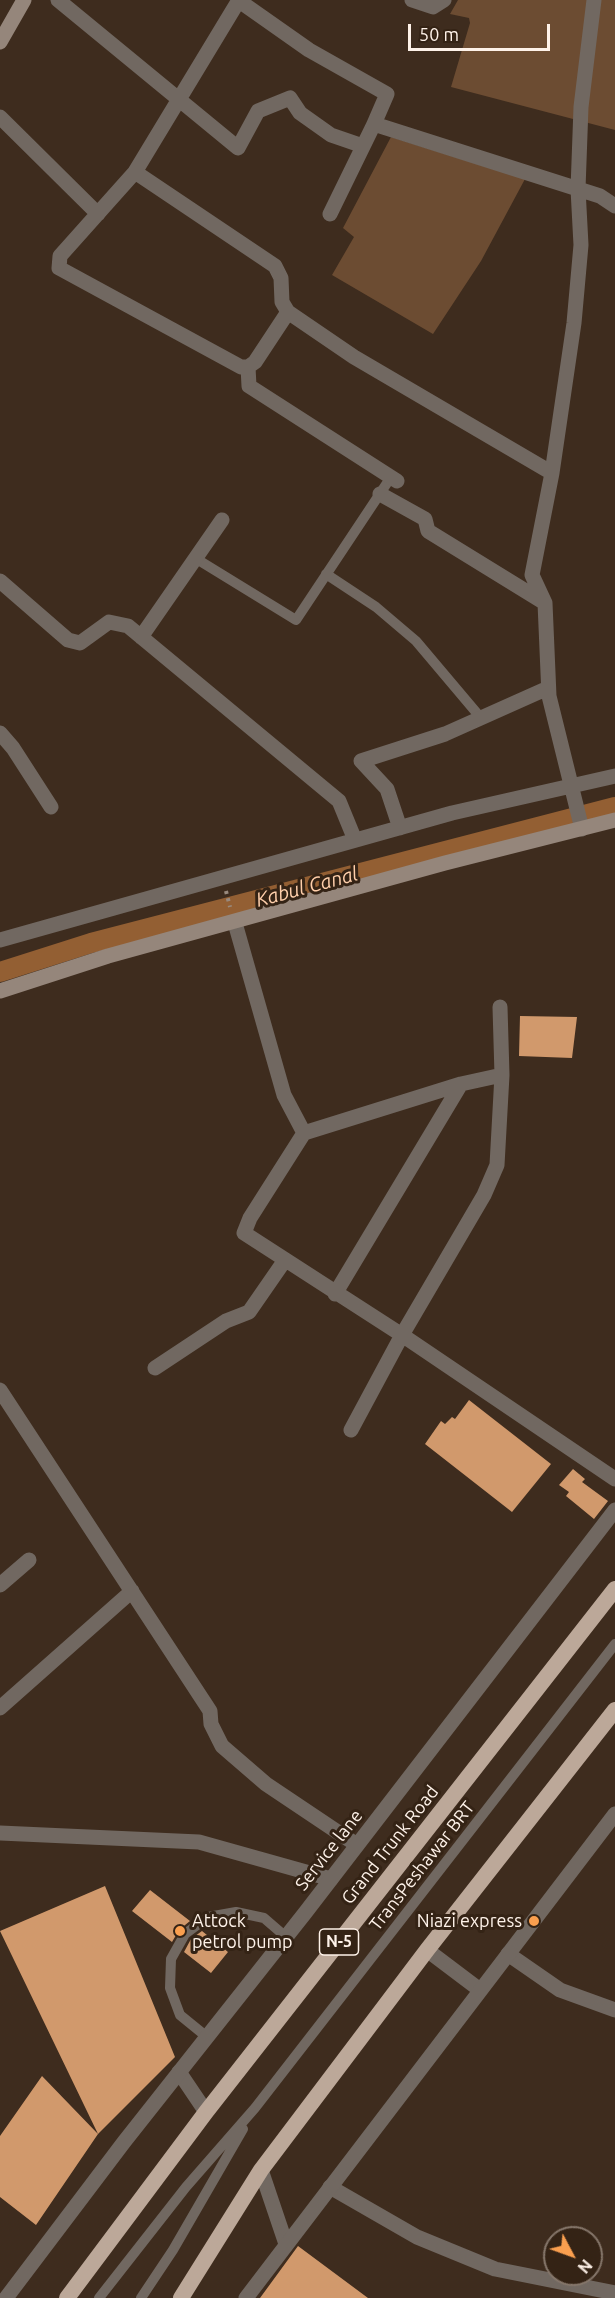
<!DOCTYPE html>
<html>
<head>
<meta charset="utf-8">
<style>
  body { margin:0 }
  #map { position:relative; width:615px; height:2298px; overflow:hidden; background:#3e2c1e; font-family:Ubuntu,sans-serif }
  canvas { display:block }
  .north { position:absolute; left:543px; top:2226px; width:60px; height:60px; box-sizing:border-box; background:#342315; border:2px solid #85766a; border-radius:50%; rotate:131deg; font-size:16px; font-weight:700; line-height:24px; text-align:center; color:#fef2e9 }
  .north::after { content:''; display:block; margin:auto; width:21px; height:27px; background:#fa9f4f; clip-path:polygon(50% 0,100% 100%,50% 72%,0 100%) }
  .scale { position:absolute; left:408px; top:24px; width:142px; height:27px; box-sizing:border-box; border:3px solid #fef2e9; border-top:0; padding-left:8px; font-size:18px; line-height:21px; white-space:nowrap; color:#fef2e9; -webkit-text-stroke:4px #342315; paint-order:stroke }
</style>
</head>
<body>
<div id="map">
<canvas width="615" height="2298"></canvas>
<div class="north">N</div>
<div class="scale">50 m</div>
</div>
<script>
const ctx = document.querySelector('canvas').getContext('2d');
ctx.lineJoin = 'round';
function fill(path, color) { ctx.fillStyle = color; ctx.fill(path, 'evenodd'); }
const shape = rows => new Path2D(rows.map(r => 'M' + r).join(''));
function trace(path, color, width, dash) { ctx.strokeStyle = color; ctx.lineWidth = width; ctx.lineCap = dash ? 'butt' : 'round'; ctx.setLineDash(dash || []); ctx.stroke(path); }
function label(font, color, halo, rows, align = 'center') {
  ctx.font = font + ' Ubuntu,sans-serif'; ctx.lineWidth = 6; ctx.setLineDash([]); ctx.textBaseline = 'middle'; ctx.strokeStyle = halo; ctx.fillStyle = color; for (const [text, x, y, turn = 0] of rows) {
    ctx.save(); ctx.translate(x, y); ctx.rotate((+turn || 0) * Math.PI / 180); ctx.textAlign = isNaN(turn) ? turn : align; if (halo) ctx.strokeText(text, 0, 0); ctx.fillText(text, 0, 0); ctx.restore();
  }
}
const green = shape([
  [458,0,615,0,615,130,451,87,470,23,469,18,450,14],
  [391,137,525,179,481,261,433,334,332,275,354,237,343,228]
]);
const canal = shape([
  [0,972,91,943,615,807]
]);
const building = shape([
  [520,1016,577,1017,572,1058,519,1056],
  [469,1400,551,1464,512,1512,425,1444,441,1421,445,1424,452,1417,455,1419],
  [573,1469,585,1479,582,1482,608,1501,594,1519,566,1496,569,1492,559,1485],
  [105,1886,175,2057,98,2134,0,1931],
  [150,1890,190,1921,179,1930,172,1942,132,1911],
  [202,1931,228,1952,211,1973,184,1952,191,1939],
  [42,2076,98,2134,36,2225,0,2197,0,2136],
  [298,2246,368,2298,260,2298]
]);
const path = shape([
  [226,891,230,907]
]);
const service = shape([
  [195,558,296,620,391,477],
  [326,574,376,607,416,641,481,718],
  [207,2037,180,2015,170,1988,171,1959,185,1934,208,1917,236,1912,264,1918,286,1937],
  [99,2298,186,2187,255,2108,615,1644],
  [141,2298,173,2250,243,2129]
]);
const minor = shape([
  [58,0,238,148,258,111,290,98,300,113,331,135,363,146],
  [238,0,309,50,387,94,374,124,600,196,615,206],
  [239,0,135,172,60,256,59,268,241,367,248,367,255,362,288,312],
  [412,0,433,7,444,0],
  [0,117,98,214],
  [135,172,275,266,281,278,282,302,288,312,354,357,552,473],
  [330,214,374,124],
  [248,367,249,386,397,481],
  [380,494,425,519,428,531,545,603,549,696,582,829],
  [0,581,68,640,80,643,109,622,128,626,339,801,355,840],
  [545,603,532,575,552,473,574,323,581,245,578,189,581,107,594,0],
  [141,637,222,520],
  [0,733,13,748,51,807],
  [400,828,387,789,361,761,445,734,548,688],
  [235,923,284,1095,304,1133,250,1218,244,1233,402,1335,615,1479],
  [0,940,452,813,615,776],
  [500,1007,502,1075],
  [304,1133,461,1084,502,1075,497,1165,484,1195,402,1335,351,1430],
  [335,1294,461,1084],
  [155,1368,226,1321,249,1312,285,1260],
  [0,1390,210,1711,211,1724,222,1746,266,1784,357,1845],
  [0,1585,29,1560],
  [0,1708,132,1591],
  [0,1833,199,1842,331,1879],
  [427,1950,480,1990],
  [508,1954,560,1990,615,2010],
  [179,2072,206,2112],
  [261,2170,286,2244],
  [330,2187,417,2237,495,2269,615,2293]
]);
const tertiary = shape([
  [6,2298,124,2142,305,1913,615,1510],
  [246,2298,615,1814]
]);
const secondary = shape([
  [0,42,24,0],
  [0,991,108,956,445,863,615,820]
]);
const trunk = shape([
  [67,2298,206,2112,615,1589],
  [181,2298,261,2170,427,1950,615,1710]
]);
const markers = [
  [534,1921,6,"#fa9f4f"],
  [180,1931,6,"#fa9f4f"]
];
const shields = [
  [339,1942,39]
];
const shieldNames = [
  ["N-5",339,1942]
];
const streetNames = [
  ["Grand Trunk Road",390,1845,-52],
  ["Service lane",329,1850,-52],
  ["TransPeshawar BRT",422,1866,-52]
];
const poiNames = [
  ["Attock",192,1921],
  ["petrol pump",192,1942],
  ["Niazi express",522,1921,"right"]
];
const waterNames = [
  ["Kabul Canal",307,887,-15]
];
fill(green, '#6c4c32');
trace(canal, '#935f33', 20);
fill(building, '#d1996c');
trace(path, '#998a7e', 4, [3, 4.5]);
trace(service, '#716861', 10);
trace(minor, '#716861', 15);
trace(tertiary, '#716861', 15);
trace(secondary, '#95867b', 15);
trace(trunk, '#bca899', 16);
for (const [x, y, r, color] of markers) { const dot = new Path2D(); dot.arc(x, y, r, 0, 2 * Math.PI); ctx.fillStyle = color; ctx.fill(dot); trace(dot, '#342315', 2); }
for (const [x, y, w] of shields) { const box = new Path2D(); box.roundRect(x - w / 2, y - 13, w, 26, 4.5); ctx.fillStyle = '#342315'; ctx.fill(box); trace(box, '#fef2e9', 1.5); }
label('bold 16px', '#fef2e9', null, shieldNames);
label('18px', '#fef2e9', '#342315', streetNames);
label('18px', '#fef2e9', '#342315', poiNames, 'left');
label('italic 20px', '#ffcfab', '#342315', waterNames);
</script>
</body>
</html>
